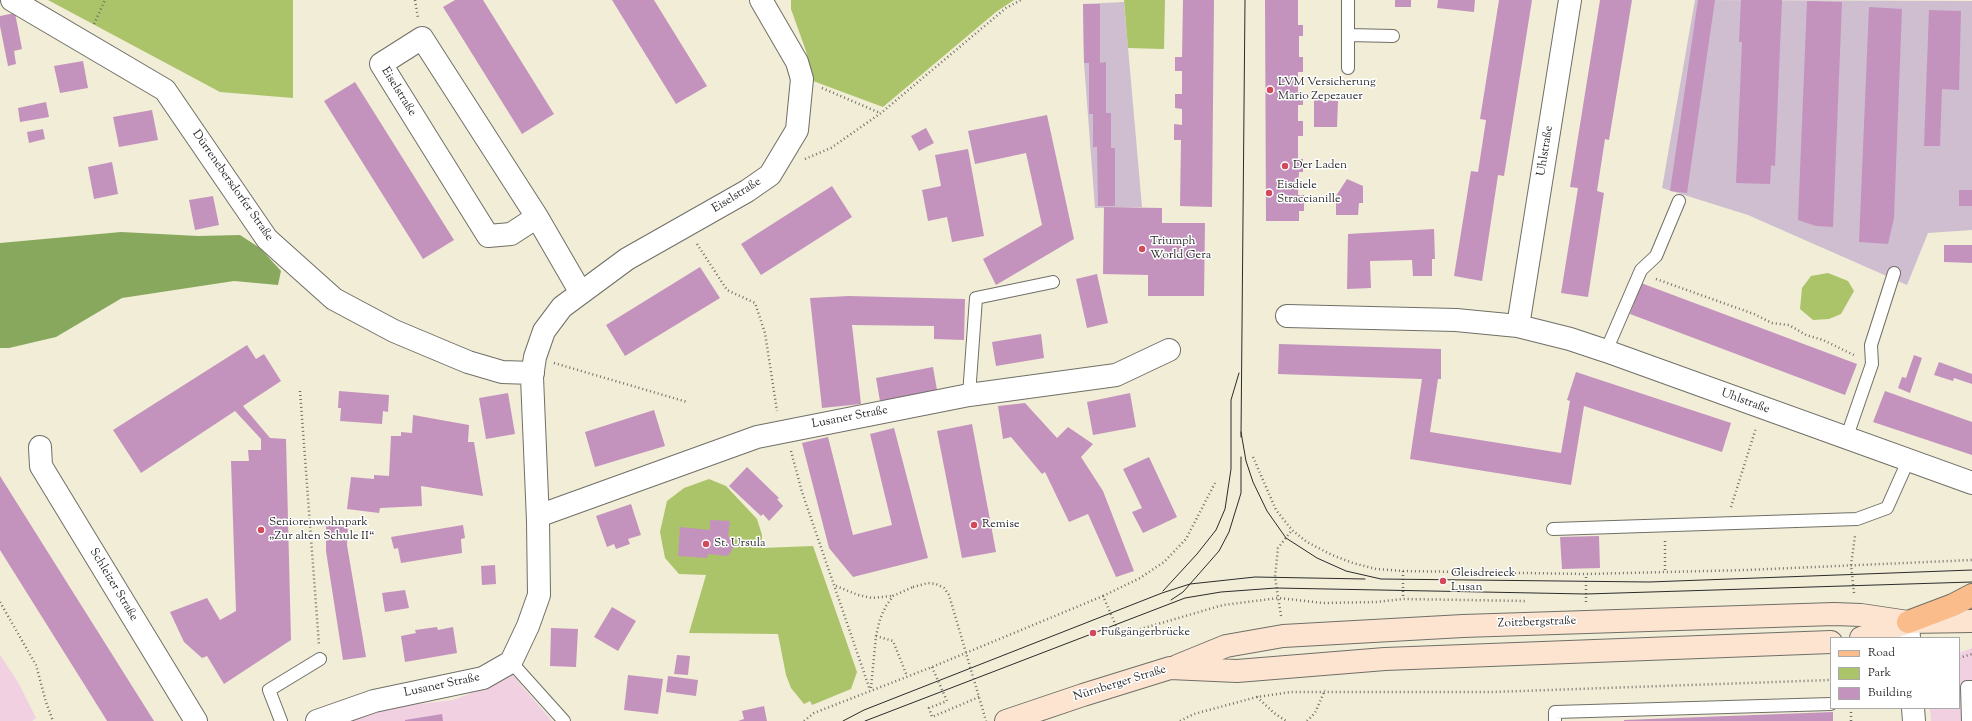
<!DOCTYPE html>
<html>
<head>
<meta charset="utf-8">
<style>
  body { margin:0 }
  #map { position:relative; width:1972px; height:721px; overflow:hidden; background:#f1edd7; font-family:"Sorts Mill Goudy",serif }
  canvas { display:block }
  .legend { position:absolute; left:1830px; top:637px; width:130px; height:72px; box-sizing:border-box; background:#fff; border:1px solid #aaa; margin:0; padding:5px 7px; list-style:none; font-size:12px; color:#2b2b2b }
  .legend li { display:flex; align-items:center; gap:8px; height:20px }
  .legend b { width:20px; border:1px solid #aaa }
</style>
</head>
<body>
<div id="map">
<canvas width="1972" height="721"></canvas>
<ul class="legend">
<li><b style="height:5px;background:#fabc8b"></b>Road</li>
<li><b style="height:11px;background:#abc369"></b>Park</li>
<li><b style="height:11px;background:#c393bd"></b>Building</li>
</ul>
</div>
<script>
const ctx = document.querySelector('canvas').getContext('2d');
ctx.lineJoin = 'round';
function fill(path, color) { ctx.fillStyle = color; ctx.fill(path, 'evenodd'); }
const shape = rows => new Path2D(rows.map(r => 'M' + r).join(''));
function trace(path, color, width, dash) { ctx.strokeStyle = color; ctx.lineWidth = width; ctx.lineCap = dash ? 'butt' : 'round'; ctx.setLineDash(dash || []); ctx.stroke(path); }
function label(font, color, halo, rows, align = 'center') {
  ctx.font = font + ' "Sorts Mill Goudy",serif'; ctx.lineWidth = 3; ctx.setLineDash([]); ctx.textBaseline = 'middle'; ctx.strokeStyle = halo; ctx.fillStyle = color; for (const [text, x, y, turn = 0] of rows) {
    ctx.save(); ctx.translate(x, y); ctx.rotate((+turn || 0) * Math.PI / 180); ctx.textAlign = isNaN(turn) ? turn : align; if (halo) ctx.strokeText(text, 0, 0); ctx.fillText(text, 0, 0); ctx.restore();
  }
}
const built = shape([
  [1972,648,1972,721,1931,721,1930,708,1959,708,1959,653],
  [0,655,18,682,36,718,32,721,0,721],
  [510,672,552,721,336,721,366,710,453,700,487,687]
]);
const industrial = shape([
  [1695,0,1972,1,1972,230,1928,233,1907,285,1748,215,1662,188],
  [1124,2,1142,207,1095,208,1084,63,1083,4]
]);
const green = shape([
  [48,0,293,0,293,98,220,92],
  [791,0,1014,0,996,12,883,107,813,81,806,51,791,9],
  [1124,0,1165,0,1164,49,1128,48],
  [1828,273,1848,281,1854,291,1841,314,1829,319,1813,320,1800,309,1802,288,1811,276],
  [709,479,726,486,757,519,762,535,762,548,813,546,857,672,851,689,812,705,810,701,804,704,791,688,786,675,778,634,689,633,706,575,679,574,665,558,660,532,667,501,684,488]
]);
const forest = shape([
  [121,232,198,236,240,235,260,248,281,271,278,285,234,281,122,298,56,337,9,348,0,348,0,243]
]);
const building = shape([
  [455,0,483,0,554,114,522,134,443,7],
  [612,0,654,0,707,86,676,104],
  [1183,0,1214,0,1212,207,1180,206,1181,140,1174,140,1174,124,1182,125,1182,109,1175,108,1175,94,1182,94,1182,71,1175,71,1175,57,1182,57],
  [1265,0,1298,0,1298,25,1303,25,1303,36,1299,36,1299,57,1303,57,1303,72,1298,72,1298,92,1303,92,1303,105,1298,105,1298,121,1303,121,1303,136,1298,136,1298,159,1303,159,1303,172,1299,172,1298,195,1304,195,1304,211,1299,211,1299,221,1266,221],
  [1395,0,1411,0,1411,7,1395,7],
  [1438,0,1475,0,1474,12,1437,8],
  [1499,0,1532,0,1504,176,1498,175,1482,281,1454,276,1471,171,1478,172,1486,120,1480,119],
  [1600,0,1632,0,1609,140,1605,139,1597,191,1604,193,1588,297,1561,293,1578,188,1570,187],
  [1698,0,1715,0,1687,193,1670,191],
  [1741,0,1782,0,1775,166,1771,165,1770,184,1736,183,1742,42,1739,42],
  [1807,1,1842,2,1833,227,1816,226,1798,220],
  [1083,4,1100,4,1100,63,1106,62,1106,113,1111,113,1111,148,1115,148,1115,206,1098,206,1097,147,1093,147,1093,114,1089,114,1089,63,1084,63],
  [1869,7,1902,9,1894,218,1888,244,1859,242],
  [1929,10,1961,11,1959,90,1942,89,1940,146,1924,146],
  [15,13,22,49,14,51,16,64,8,66,0,26,0,16],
  [83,61,88,88,60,93,54,66],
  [355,82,454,240,423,259,324,101],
  [1314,100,1338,101,1337,127,1314,127],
  [46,102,49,117,20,122,18,108],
  [152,110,158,140,119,147,113,117],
  [1047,115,1074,239,996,285,983,259,1042,225,1026,153,975,164,968,131],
  [926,128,934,143,919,151,911,136],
  [43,129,45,139,29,143,27,132],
  [968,149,984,236,952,242,947,217,928,221,922,190,941,186,935,155],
  [112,162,118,194,94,199,88,167],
  [1347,179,1363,186,1363,203,1359,203,1358,215,1336,215,1336,196],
  [832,186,852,217,761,275,741,244],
  [1959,190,1972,190,1972,206,1959,206],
  [213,196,219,225,195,230,189,200],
  [1104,207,1162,208,1162,223,1205,223,1204,296,1148,296,1148,275,1103,274],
  [1434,229,1435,259,1432,259,1432,276,1413,276,1412,260,1370,261,1371,288,1347,289,1348,234],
  [1944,245,1972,245,1972,263,1944,262],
  [700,267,720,298,625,356,606,325],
  [1097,274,1108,323,1087,328,1076,279],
  [1641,283,1857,364,1845,395,1630,314],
  [849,296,965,299,964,340,934,339,934,326,852,325,861,404,822,408,810,298],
  [1041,334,1044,358,996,366,992,342],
  [1279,344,1441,349,1441,379,1438,379,1430,432,1561,453,1570,401,1567,400,1576,372,1731,423,1722,452,1584,406,1571,485,1410,459,1422,379,1278,374],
  [247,345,256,359,264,354,281,381,243,406,270,438,286,439,291,640,224,684,207,656,202,658,184,642,170,612,207,598,220,620,236,611,231,461,249,461,248,450,261,450,261,439,235,411,141,473,113,430],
  [1914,355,1922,358,1910,393,1898,388,1902,377,1906,378],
  [1939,362,1972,374,1972,384,1954,378,1953,381,1934,375],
  [933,367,937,390,880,401,876,378],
  [339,391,389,395,388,412,383,411,382,424,340,421,341,408,338,408],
  [1885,391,1972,422,1972,455,1873,422],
  [508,393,515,434,486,439,479,398],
  [1130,393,1136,427,1093,435,1087,402],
  [1025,403,1057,438,1068,427,1093,444,1081,457,1103,491,1134,571,1116,577,1088,514,1069,522,1045,472,1042,474,1011,437,1003,439,998,406],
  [654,410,665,446,595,467,585,432],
  [413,415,469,425,468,442,474,442,483,496,421,486,422,506,380,508,379,513,347,509,351,477,374,479,374,475,389,476,391,436,401,436,401,432,412,433],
  [972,424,996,552,962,558,937,431],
  [894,428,928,558,853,577,829,548,802,443,828,437,853,535,892,525,870,434],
  [1149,457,1177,517,1143,533,1132,512,1142,508,1123,469],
  [747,467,779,498,777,499,783,506,769,521,763,514,761,516,729,486],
  [0,476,49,554,154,721,107,721,104,716,0,550],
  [631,504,641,535,628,539,630,544,616,549,614,544,607,547,596,516],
  [710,520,730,521,728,536,734,542,734,546,730,553,727,556,708,554,707,558,678,556,680,527,710,530],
  [326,525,348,527,347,545,366,657,343,660,326,551],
  [463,525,465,538,461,539,462,553,401,563,398,548,394,549,391,537],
  [1599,536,1600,568,1562,569,1560,537],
  [495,565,496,584,482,585,481,566],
  [405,590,409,608,385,612,382,593],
  [612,607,636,621,618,651,594,637],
  [437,627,438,630,453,627,457,653,405,662,401,636,416,633,415,630],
  [551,628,578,629,576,667,550,666],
  [677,655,690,656,688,675,674,674],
  [628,675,663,679,658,714,624,710],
  [668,676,698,680,696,696,666,692],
  [764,706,767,721,738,721,744,719,742,711],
  [1833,712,1833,721,1624,721,1624,720],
  [442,714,443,721,405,721,405,720]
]);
const path = shape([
  [415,0,418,18],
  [94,24,105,0],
  [822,88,880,113],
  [805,159,831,148,881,113,1006,8,1021,0],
  [697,244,727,290,755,303,765,333,777,411],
  [1656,279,1754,314,1772,323,1789,325,1806,335,1823,340,1856,356],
  [554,363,687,402],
  [300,391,319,645],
  [791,451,802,492,870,690],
  [1253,457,1276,510,1292,530,1307,542,1332,555,1353,563,1376,569,1403,571,1586,574,1747,570,1972,560],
  [1731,507,1756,428],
  [1665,541,1665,572],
  [1403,571,1403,599],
  [836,586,858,595,872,598,892,596],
  [1854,593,1851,565,1855,536],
  [1103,596,1140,578,1164,562,1186,539,1215,483],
  [0,602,36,665,46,702,53,721],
  [1586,602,1586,574],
  [1281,616,1275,577,1278,548,1292,530],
  [876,636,893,641,907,676],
  [1959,658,1972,654],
  [932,667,947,701,929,708,932,717,979,697],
  [871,688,876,636,880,619,886,606,893,596,913,587],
  [1257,697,1274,713,1286,721],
  [1851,708,1851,721],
  [804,721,814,713,932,667,1103,596,1120,635,1223,605,1279,598,1323,603,1376,602,1403,599,1527,601],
  [1180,721,1194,714,1257,697,1291,692,1493,692,1831,680],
  [1307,721,1315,713,1325,690]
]);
const service = shape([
  [1348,0,1348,68],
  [1348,35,1393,36],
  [1606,351,1641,270,1656,256,1679,201],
  [969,395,976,298,1053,282],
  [1846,439,1872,364,1871,345,1894,273],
  [1553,529,1857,519,1887,508,1908,461],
  [511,662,564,721],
  [281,721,269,690,320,659],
  [1555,721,1555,712,1831,704],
  [1968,721,1967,687,1972,687]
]);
const minor = shape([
  [12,0,165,90,267,239,334,299,394,331,468,362,502,372,533,373],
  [537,217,511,234,488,236,381,64,422,38,537,217,581,293],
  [1287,316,1456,320,1518,326,1570,339,1606,351,1972,483],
  [1518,326,1570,0],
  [40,447,41,466,196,721],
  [538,516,757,437,969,395,1116,375,1169,350],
  [317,721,374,701,483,678,511,662,528,626,539,595,538,521,532,377,535,357,544,331,562,307,627,259,747,191,770,175,797,130,802,79,797,62,761,0]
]);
const tertiary = shape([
  [1908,622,1909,638],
  [1913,708,1914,721]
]);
const secondary = shape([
  [1861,638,1903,624],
  [1177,666,1226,646,1283,636,1463,626,1834,614,1861,615,1908,622,1972,621],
  [1006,721,1083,695,1170,668,1237,671,1385,659,1831,642]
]);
const primary = shape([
  [1908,622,1953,605,1972,595]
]);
const tram = shape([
  [1241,432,1246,461,1253,482,1267,511,1286,538,1317,558,1346,571,1381,579,1649,582,1972,570],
  [1241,437,1245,0],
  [1163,591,1197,554,1216,530,1225,509,1231,469,1231,400,1239,373],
  [1171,600,1183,592,1219,551,1229,532,1241,493,1241,457],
  [843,721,864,710,1162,593,1190,584,1255,577,1365,579],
  [865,721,1185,598,1221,592,1276,588,1586,594,1972,582]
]);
const pathBridge = shape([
  [913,587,928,583,936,584,944,588,949,595,986,721]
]);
const markers = [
  [1270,90,4,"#d1495b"],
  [1285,166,4,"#d1495b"],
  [1269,193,4,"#d1495b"],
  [1142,249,4,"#d1495b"],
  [974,525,4,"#d1495b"],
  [261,530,4,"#d1495b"],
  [706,544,4,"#d1495b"],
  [1443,581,4,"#d1495b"],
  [1093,633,4,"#d1495b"]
];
const poiNames = [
  ["LVM Versicherung",1278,83],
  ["Mario Zepezauer",1278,97],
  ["Der Laden",1293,166],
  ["Eisdiele",1277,186],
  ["Straccianille",1277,200],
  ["Triumph",1150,242],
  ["World Gera",1150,256],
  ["Seniorenwohnpark",269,523],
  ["„Zur alten Schule II“",269,537],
  ["Remise",982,525],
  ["St. Ursula",714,544],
  ["Gleisdreieck",1451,574],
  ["Lusan",1451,588],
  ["Fußgängerbrücke",1101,633]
];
const streetNames = [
  ["Eiselstraße",398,92,58],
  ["Uhlstraße",1546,151,-81],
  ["Dürrenebersdorfer Straße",232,186,55],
  ["Eiselstraße",737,196,-32],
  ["Uhlstraße",1745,402,20],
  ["Lusaner Straße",850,418,-11],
  ["Schleizer Straße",113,585,59],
  ["Zoitzbergstraße",1537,623,-2],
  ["Nürnberger Straße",1120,684,-17],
  ["Lusaner Straße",442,686,-12]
];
fill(built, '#f1d0e2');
fill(industrial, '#cebed0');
fill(green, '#abc369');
fill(forest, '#88a95d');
fill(building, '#c393bd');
trace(service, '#706f67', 14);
trace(minor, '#706f67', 24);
trace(tertiary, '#706f67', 24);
trace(secondary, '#706f67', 24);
trace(primary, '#706f67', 24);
trace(path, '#706f67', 2.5, [1, 3]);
trace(service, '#fff', 12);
trace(minor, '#fff', 22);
trace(tertiary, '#fff', 22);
trace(secondary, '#fde4d1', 22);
trace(primary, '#fabc8b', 22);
trace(tram, '#2b2b2b', 1);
trace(pathBridge, '#706f67', 2.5, [1, 3]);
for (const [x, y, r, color] of markers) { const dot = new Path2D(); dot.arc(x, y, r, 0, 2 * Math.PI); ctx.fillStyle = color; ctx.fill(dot); trace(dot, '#fff', 1.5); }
label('12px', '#2b2b2b', '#fff', poiNames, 'left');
label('12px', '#2b2b2b', '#fff', streetNames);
</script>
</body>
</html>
